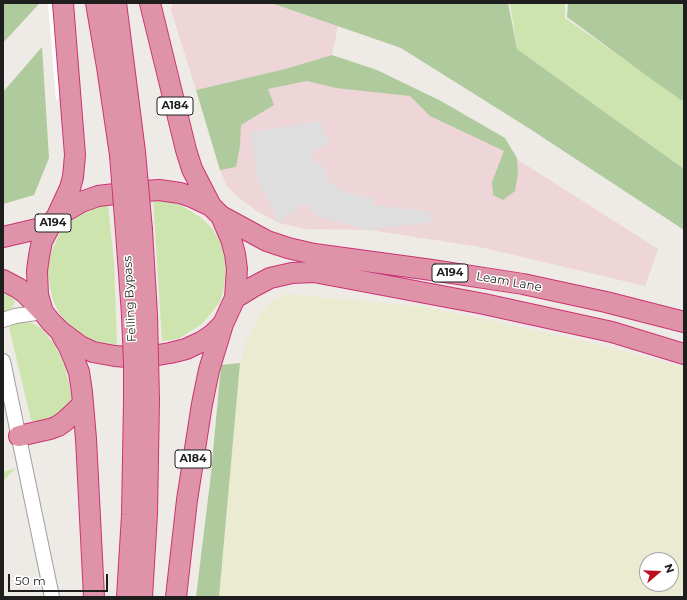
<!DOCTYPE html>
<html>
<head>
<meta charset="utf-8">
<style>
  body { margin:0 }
  #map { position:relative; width:687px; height:600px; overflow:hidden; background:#eeeae5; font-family:Montserrat,sans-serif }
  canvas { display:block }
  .frame { position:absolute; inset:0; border:4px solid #1e1e1e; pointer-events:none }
  .north { position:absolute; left:639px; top:552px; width:40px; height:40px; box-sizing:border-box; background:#fff; border:1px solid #a5a5a5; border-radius:50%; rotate:71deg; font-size:11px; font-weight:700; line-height:16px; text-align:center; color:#1e1e1e }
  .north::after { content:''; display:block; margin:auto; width:14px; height:18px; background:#bc1021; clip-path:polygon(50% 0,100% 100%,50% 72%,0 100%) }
  .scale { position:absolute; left:8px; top:574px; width:100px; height:18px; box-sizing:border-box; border:2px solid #1e1e1e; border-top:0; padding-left:5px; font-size:12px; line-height:14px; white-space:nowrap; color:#1e1e1e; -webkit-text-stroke:3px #fff; paint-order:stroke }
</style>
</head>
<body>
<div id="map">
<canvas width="687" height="600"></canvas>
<div class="frame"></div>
<div class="north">N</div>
<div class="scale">50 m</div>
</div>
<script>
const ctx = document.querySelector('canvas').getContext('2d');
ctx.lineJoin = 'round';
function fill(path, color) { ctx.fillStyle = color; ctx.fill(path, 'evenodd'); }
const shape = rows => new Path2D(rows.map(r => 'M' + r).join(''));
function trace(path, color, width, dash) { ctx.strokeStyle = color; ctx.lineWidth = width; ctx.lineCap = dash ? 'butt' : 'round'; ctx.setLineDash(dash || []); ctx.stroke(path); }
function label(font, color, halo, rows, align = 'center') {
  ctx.font = font + ' Montserrat,sans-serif'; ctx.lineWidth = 3; ctx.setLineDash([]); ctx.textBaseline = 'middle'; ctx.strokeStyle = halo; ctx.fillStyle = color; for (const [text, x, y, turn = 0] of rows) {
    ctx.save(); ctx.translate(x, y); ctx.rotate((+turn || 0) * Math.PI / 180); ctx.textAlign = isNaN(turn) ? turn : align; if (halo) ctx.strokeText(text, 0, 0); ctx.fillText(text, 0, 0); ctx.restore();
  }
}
const commercial = shape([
  [173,3,271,3,338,26,332,55,285,69,196,90,171,10],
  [307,81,410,96,504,151,658,249,645,286,480,247,370,230,306,229,279,223,257,211,239,198,227,186,220,170,241,125,268,89]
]);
const farmland = shape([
  [285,294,426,307,579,340,684,367,684,597,219,597,240,363,247,339,259,317,270,303],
  [647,560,671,560,671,584,647,584]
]);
const grass = shape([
  [510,3,565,3,565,18,684,101,684,169,517,49],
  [153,199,174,202,187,209,200,217,212,228,219,239,224,254,226,271,224,287,220,302,202,324,178,339,162,341],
  [108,205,114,263,117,345,94,341,80,333,69,325,59,313,53,300,50,287,48,272,49,258,60,232,72,219,78,214,95,208],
  [3,290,9,293,15,302,12,308,4,313,3,313],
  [20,322,32,323,41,328,55,345,65,366,72,398,67,410,56,419,39,425,31,420,9,327,15,323],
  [16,468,3,481,3,472]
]);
const forest = shape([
  [3,3,38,3,38,5,3,43],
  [271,3,508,3,517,49,684,169,684,230,530,129,401,48],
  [568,3,684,3,684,102,647,76,567,17],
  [42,47,49,158,34,195,3,204,3,92],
  [332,55,377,70,441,101,505,138,517,158,518,173,515,191,503,200,493,195,492,182,504,151,430,116,410,96,336,88,307,81,268,89,274,105,241,125,240,146,236,167,220,170,196,90,285,69],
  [240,363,219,597,196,597,211,474,221,365]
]);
const parking = shape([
  [320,121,329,144,314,150,312,164,320,162,331,183,346,193,372,197,373,205,431,212,432,222,370,230,319,217,304,203,279,223,258,180,251,132]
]);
const pier = shape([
  [48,3,74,3,79,74,56,101]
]);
const minor = shape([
  [3,320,15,316,43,312],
  [3,361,52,597]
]);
const highway = shape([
  [96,3,107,67,120,155],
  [116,3,135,152],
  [150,3,186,150,192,169,211,206],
  [57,216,70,188,73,177,75,155,63,3],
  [221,216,267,241,288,248,314,254,432,270,523,284,606,302,684,322],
  [142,230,147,315],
  [126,232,132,315],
  [3,237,50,226],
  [3,280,18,288,25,293,43,312],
  [235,298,253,287,270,278,292,273,314,272,484,304,612,332,684,354],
  [62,335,68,345,74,359,79,372,82,392,86,439,94,597],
  [19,436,50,429,58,426,65,421,83,404],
  [127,597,132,515,134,401],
  [142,597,147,514,149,400],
  [176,597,187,500,202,404,209,370,223,324,235,298,237,269,235,254,231,239,221,216,211,206,192,197,180,193,159,190,132,192,98,196,81,202,57,216,50,226,42,241,39,256,37,271,38,295,43,312,51,322,60,331,80,346,93,352,115,356,140,358,170,353,186,349,203,341,213,334,223,324]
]);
const highwayBridge = shape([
  [135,152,142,230],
  [120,155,126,232],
  [132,315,134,363,134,401],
  [147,315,149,400]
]);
const shields = [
  [175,106,36],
  [53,223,36],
  [450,273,36],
  [193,459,36]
];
const shieldNames = [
  ["A184",175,106],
  ["A194",53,223],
  ["A194",450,273],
  ["A184",193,459]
];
const streetNames = [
  ["Leam Lane",509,282,10],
  ["Felling Bypass",130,299,-93]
];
fill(commercial, '#eed5d7');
fill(farmland, '#ebebd2');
fill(grass, '#cee4af');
fill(forest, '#afca9d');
fill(parking, '#dedede');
fill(pier, '#fff');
trace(minor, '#9f9f9f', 16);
trace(highway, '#cc3276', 22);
trace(minor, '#fff', 14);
trace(highway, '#df93a8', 20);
trace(highwayBridge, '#cc3276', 22, []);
trace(highwayBridge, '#df93a8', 20);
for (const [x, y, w] of shields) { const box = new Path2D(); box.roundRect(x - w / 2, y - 9, w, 18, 3); ctx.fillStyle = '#fff'; ctx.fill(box); trace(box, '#1e1e1e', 1); }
label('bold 11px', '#1e1e1e', null, shieldNames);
label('12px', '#1e1e1e', '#fff', streetNames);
</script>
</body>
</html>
